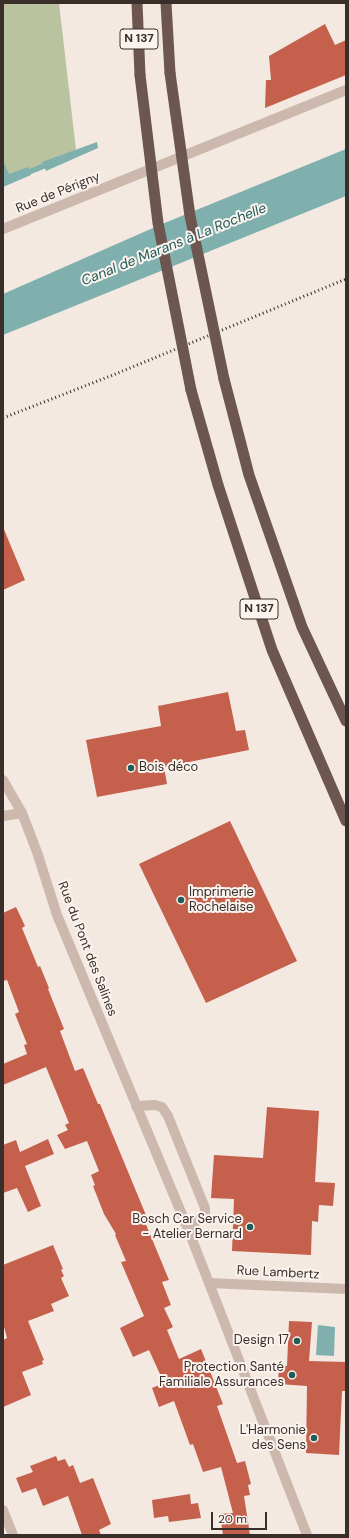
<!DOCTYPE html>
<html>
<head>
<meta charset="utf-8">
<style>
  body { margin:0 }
  #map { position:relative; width:349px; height:1538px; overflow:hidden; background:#f3e9e1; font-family:"DM Sans",sans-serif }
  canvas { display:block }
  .frame { position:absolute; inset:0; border:4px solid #3a2e2b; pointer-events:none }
  .scale { position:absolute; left:211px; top:1512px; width:56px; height:18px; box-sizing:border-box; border:2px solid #3a2e2b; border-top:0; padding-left:5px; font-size:12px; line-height:14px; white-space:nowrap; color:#3a2e2b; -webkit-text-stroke:3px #faf3ee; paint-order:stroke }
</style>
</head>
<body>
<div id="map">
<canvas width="349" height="1538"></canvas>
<div class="frame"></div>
<div class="scale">20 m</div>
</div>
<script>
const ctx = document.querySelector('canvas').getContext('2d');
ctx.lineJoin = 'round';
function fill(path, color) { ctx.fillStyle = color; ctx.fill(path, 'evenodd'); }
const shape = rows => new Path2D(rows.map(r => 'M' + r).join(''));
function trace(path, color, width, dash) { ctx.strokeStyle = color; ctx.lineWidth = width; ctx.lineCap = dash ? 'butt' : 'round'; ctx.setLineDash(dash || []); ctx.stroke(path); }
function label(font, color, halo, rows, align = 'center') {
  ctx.font = font + ' "DM Sans",sans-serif'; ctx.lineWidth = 4; ctx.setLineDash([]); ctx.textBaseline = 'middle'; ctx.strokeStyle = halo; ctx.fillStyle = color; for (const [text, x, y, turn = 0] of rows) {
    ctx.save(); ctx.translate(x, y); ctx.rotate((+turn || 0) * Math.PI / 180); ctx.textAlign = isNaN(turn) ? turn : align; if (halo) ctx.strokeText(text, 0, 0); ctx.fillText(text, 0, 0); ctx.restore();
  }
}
const green = shape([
  [3,3,59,3,76,150,6,180,3,173]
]);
const water = shape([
  [97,142,98,148,46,171,42,162],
  [346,149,346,196,3,335,3,294,162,224],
  [3,161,9,174,28,167,31,175,3,187],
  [318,1325,335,1327,334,1356,316,1355]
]);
const stream = shape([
  [24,174,49,164]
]);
const building = shape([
  [325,24,335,45,346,40,346,75,265,108,266,80,271,80,269,56],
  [3,527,25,580,3,590],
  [228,692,236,731,245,730,249,750,164,767,167,784,97,797,86,740,161,726,158,706],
  [230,821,297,961,206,1003,139,864],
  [16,907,25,926,22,928,38,967,40,966,49,988,48,989,64,1029,60,1031,75,1071,83,1068,98,1104,100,1104,148,1220,145,1222,169,1280,162,1282,171,1305,164,1308,173,1327,167,1330,179,1359,201,1349,223,1404,217,1406,237,1463,245,1461,251,1484,248,1485,250,1495,244,1496,250,1535,223,1535,220,1514,233,1513,221,1467,203,1472,193,1444,190,1445,174,1401,159,1407,152,1388,164,1383,149,1350,133,1357,120,1328,144,1316,121,1262,126,1261,115,1235,116,1234,104,1214,93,1186,95,1185,91,1175,99,1171,87,1141,65,1149,57,1135,68,1130,65,1125,69,1123,46,1067,3,1085,3,1064,27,1054,24,1045,27,1044,15,1014,19,1012,7,980,3,981,3,913],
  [267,1107,319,1111,315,1182,335,1183,333,1206,319,1205,318,1222,312,1221,311,1255,232,1251,234,1199,211,1198,214,1155,263,1158],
  [48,1139,54,1154,25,1166,41,1206,28,1212,17,1188,3,1193,3,1145,16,1140,20,1152],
  [53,1245,63,1269,61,1270,64,1276,61,1278,69,1296,51,1304,54,1311,28,1321,44,1360,42,1361,43,1364,22,1372,31,1395,3,1407,3,1340,7,1338,3,1323,3,1265],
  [289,1321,312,1322,309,1361,346,1362,346,1391,342,1391,339,1455,306,1453,307,1386,278,1384,279,1365,287,1366],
  [56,1456,58,1461,65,1459,69,1467,73,1465,80,1483,93,1478,111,1524,99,1530,101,1535,82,1535,68,1496,43,1506,36,1488,22,1493,16,1478,33,1472,30,1466],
  [190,1494,191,1504,198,1503,201,1518,169,1522,168,1516,154,1518,152,1500]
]);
const minor = shape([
  [3,816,22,813],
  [136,1106,155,1105,162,1107,168,1116,205,1208,205,1214,188,1229],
  [209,1283,346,1289],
  [3,1510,13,1535]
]);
const tertiary = shape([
  [3,229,346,90],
  [3,780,22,813,37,852,57,915,188,1229,307,1535]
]);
const trunk = shape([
  [137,3,140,75],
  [166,3,170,73],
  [224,379,249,475,302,627,346,721],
  [191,390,218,485,272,650,346,821]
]);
const rail = shape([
  [3,418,113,375,346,279]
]);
const trunkBridge = shape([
  [170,73,190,216,224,379],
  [140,75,158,223,191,390]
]);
const markers = [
  [131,768,4,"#205c5a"],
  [181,900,4,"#205c5a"],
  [250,1227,4,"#205c5a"],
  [297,1341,4,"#205c5a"],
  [292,1375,4,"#205c5a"],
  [314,1438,4,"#205c5a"]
];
const shields = [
  [139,39,38],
  [259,609,38]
];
const shieldNames = [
  ["N 137",139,39],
  ["N 137",259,609]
];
const streetNames = [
  ["Rue de Périgny",58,193,-22],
  ["Rue du Pont des Salines",87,949,69],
  ["Rue Lambertz",278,1273,3]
];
const poiNames = [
  ["Bois déco",139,768,"left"],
  ["Imprimerie",189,893,"left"],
  ["Rochelaise",189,908,"left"],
  ["Bosch Car Service",242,1220],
  ["- Atelier Bernard",242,1235],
  ["Design 17",289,1341],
  ["Protection Santé",284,1368],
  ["Familiale Assurances",284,1383],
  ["L'Harmonie",306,1431],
  ["des Sens",306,1446]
];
const waterNames = [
  ["Canal de Marans à La Rochelle",174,245,-22]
];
fill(green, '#bac3a0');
fill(water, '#80b0ae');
trace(stream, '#80b0ae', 5.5);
fill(building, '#c5604d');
trace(minor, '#ccb8ac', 10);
trace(tertiary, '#ccb8ac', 10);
trace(trunk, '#6c564f', 11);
trace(rail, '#3a2e2b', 3, [1, 3]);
trace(trunkBridge, '#6c564f', 11);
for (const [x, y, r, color] of markers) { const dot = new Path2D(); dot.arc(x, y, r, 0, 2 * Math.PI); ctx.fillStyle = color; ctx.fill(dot); trace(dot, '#faf3ee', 1.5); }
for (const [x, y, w] of shields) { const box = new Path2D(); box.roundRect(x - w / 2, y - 10, w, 20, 3); ctx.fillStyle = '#faf3ee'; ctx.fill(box); trace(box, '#3a2e2b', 1); }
label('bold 12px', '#3a2e2b', null, shieldNames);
label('13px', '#3a2e2b', '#faf3ee', streetNames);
label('13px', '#3a2e2b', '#faf3ee', poiNames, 'right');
label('italic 14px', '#205c5a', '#faf3ee', waterNames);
</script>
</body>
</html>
